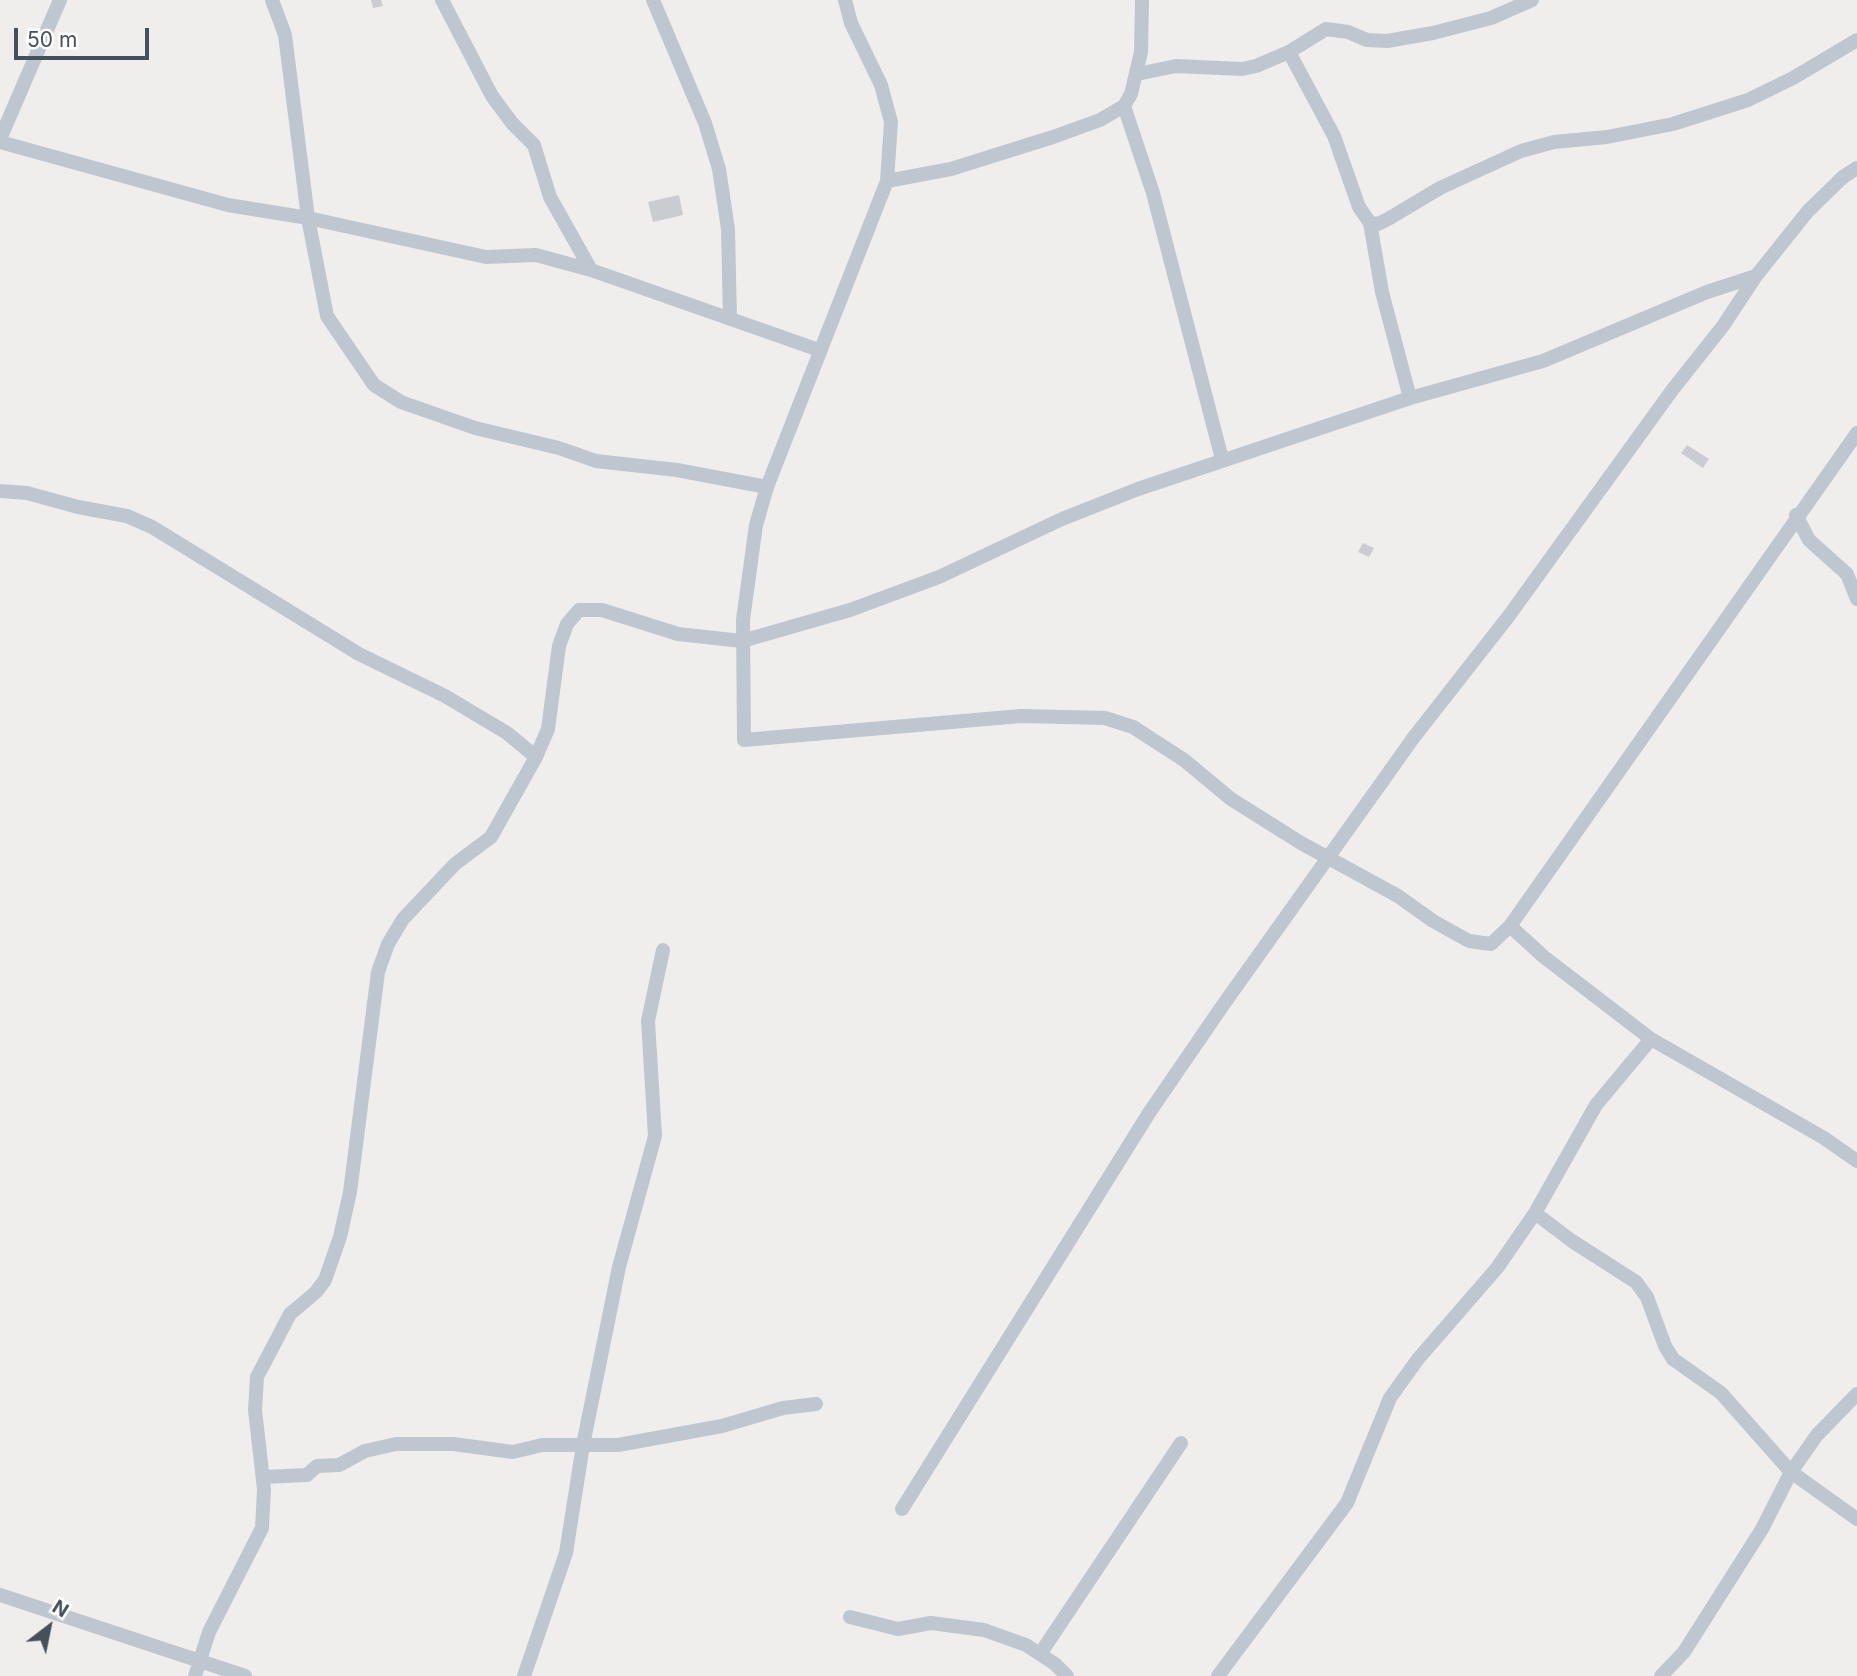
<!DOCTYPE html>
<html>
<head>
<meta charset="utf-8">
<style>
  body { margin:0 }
  #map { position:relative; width:1857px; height:1676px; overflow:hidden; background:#f0eded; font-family:Inter,sans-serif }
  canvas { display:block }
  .north { position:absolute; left:14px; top:1592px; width:70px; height:70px; -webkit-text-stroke:5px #fff; paint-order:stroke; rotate:32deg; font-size:19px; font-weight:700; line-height:28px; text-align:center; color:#46505a }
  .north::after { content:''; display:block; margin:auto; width:24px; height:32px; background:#46505a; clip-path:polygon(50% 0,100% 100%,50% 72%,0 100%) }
  .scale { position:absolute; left:14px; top:28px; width:135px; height:32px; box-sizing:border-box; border:4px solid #46505a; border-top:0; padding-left:9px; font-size:21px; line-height:24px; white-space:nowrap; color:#46505a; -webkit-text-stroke:5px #fff; paint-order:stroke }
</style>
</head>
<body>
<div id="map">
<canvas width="1857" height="1676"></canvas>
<div class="north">N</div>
<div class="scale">50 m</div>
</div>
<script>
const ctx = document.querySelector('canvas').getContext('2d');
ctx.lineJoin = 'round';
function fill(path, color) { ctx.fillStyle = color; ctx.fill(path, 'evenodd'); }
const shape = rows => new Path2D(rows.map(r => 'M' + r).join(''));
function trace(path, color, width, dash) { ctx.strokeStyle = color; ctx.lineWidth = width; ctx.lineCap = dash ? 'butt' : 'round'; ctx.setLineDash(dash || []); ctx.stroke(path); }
const building = shape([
  [371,0,381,0,383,6,373,8],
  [679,195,683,215,653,222,648,202],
  [1687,445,1709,459,1703,468,1681,453],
  [1363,543,1374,548,1369,557,1358,552]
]);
const minor = shape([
  [272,0,285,35,308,218,327,316,374,385,401,402,475,428,559,448,596,461,677,470,767,487],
  [442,0,492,96,512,123,534,145,550,197,591,270],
  [653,0,705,123,719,169,728,229,730,319],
  [845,0,851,23,881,85,891,122,887,181,767,487,756,525,743,620,744,740,1021,716,1105,718,1133,727,1184,760,1231,799,1301,843,1398,896,1433,921,1469,941,1491,944,1510,926,1857,433],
  [1289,52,1334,136,1359,207,1370,223,1382,292,1410,398],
  [1137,74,1176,66,1242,69,1256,66,1289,52,1326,29,1348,32,1367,40,1387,41,1433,33,1491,18,1532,0],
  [1124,106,1153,193,1222,459],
  [0,139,60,0],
  [0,142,228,205,308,218,486,257,536,255,591,270,819,350],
  [887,181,951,169,1053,137,1100,120,1124,106,1131,94,1141,52,1142,0],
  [1370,223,1378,224,1388,219,1440,188,1521,151,1554,142,1607,137,1673,124,1748,100,1793,78,1857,40],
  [0,491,27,493,78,507,127,516,152,527,359,654,445,696,507,733,536,757],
  [1796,515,1809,540,1847,574,1857,599],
  [1510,926,1544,957,1651,1039,1824,1138,1857,1161],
  [1535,1213,1572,1241,1636,1282,1647,1297,1665,1346,1673,1359,1721,1393,1791,1472,1857,1519],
  [263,1477,307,1475,317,1466,339,1465,365,1451,396,1444,453,1444,513,1452,542,1445,618,1445,722,1426,783,1408,816,1404],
  [902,1509,1149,1113,1223,1005,1414,737,1508,617,1673,389,1723,326,1756,276],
  [0,1595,245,1676],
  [850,1617,898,1629,931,1623,984,1630,1026,1645,1055,1664,1067,1676],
  [1040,1654,1181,1443],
  [195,1676,209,1632,262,1528,264,1489,255,1410,257,1377,290,1314,316,1292,325,1280,340,1237,350,1192,378,972,388,944,403,919,455,864,491,837,536,757,548,729,559,646,567,624,579,610,602,610,678,634,742,641,850,610,939,577,1062,519,1138,489,1410,398,1543,361,1707,292,1756,276,1808,211,1843,177,1857,168],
  [524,1676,566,1553,583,1445,619,1267,655,1136,648,1021,663,950],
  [1218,1676,1347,1503,1390,1398,1418,1359,1497,1268,1535,1213,1596,1105,1651,1039],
  [1661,1676,1684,1652,1762,1529,1791,1472,1817,1435,1857,1394]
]);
fill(building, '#caccd2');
trace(minor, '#bec7cf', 14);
</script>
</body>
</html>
